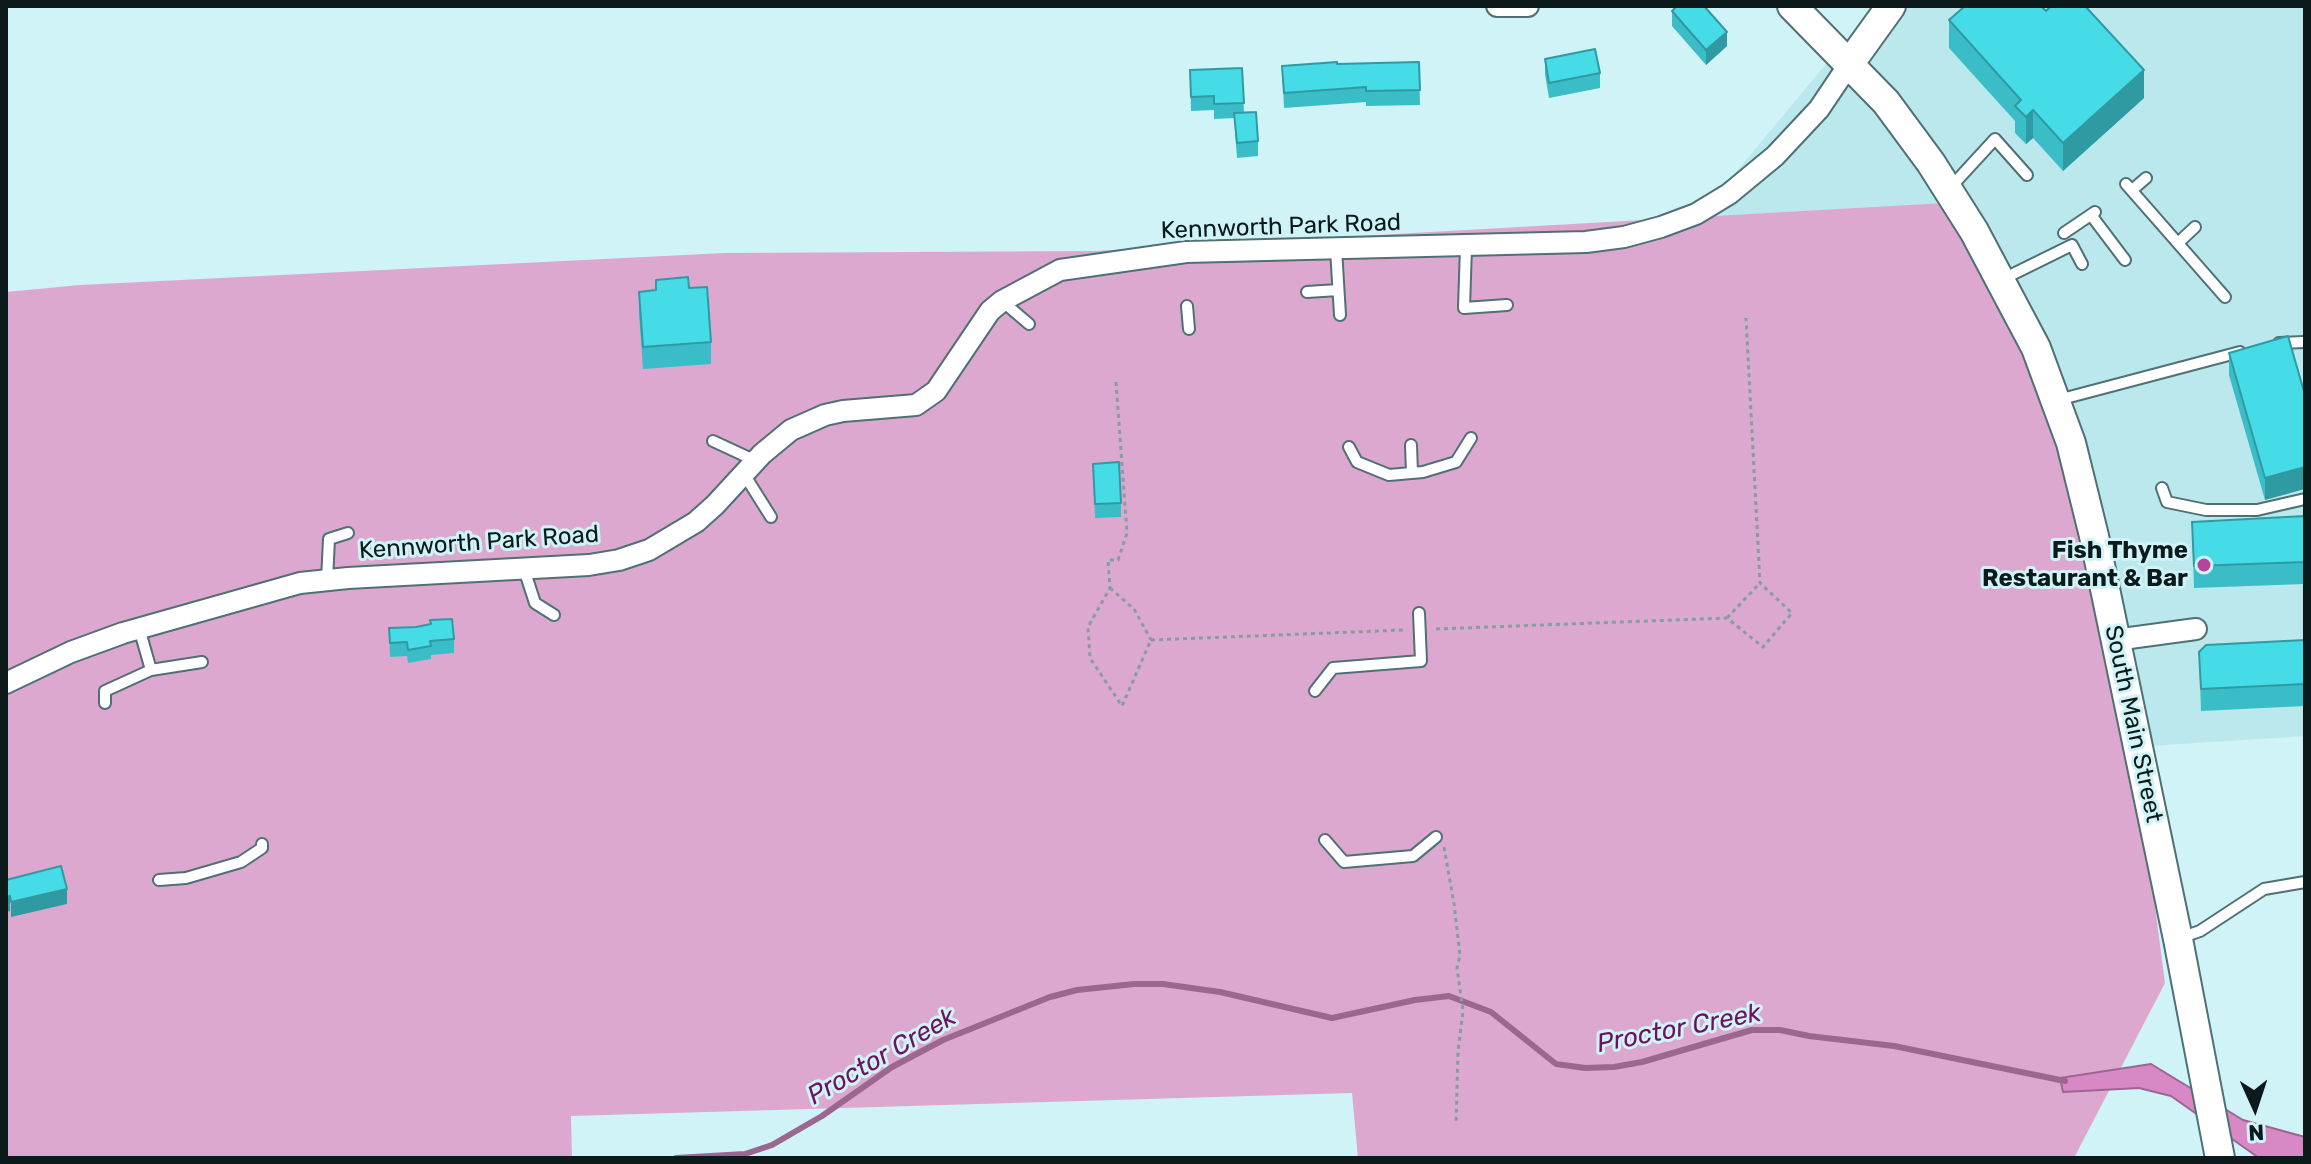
<!DOCTYPE html>
<html>
<head>
<meta charset="utf-8">
<style>
  body { margin:0 }
  #map { position:relative; width:2311px; height:1164px; overflow:hidden; background:#cff3f6; font-family:Rubik,sans-serif }
  canvas { display:block }
  .frame { position:absolute; inset:0; border:8px solid #0d1a1b; pointer-events:none }
  .north { position:absolute; left:2215px; top:1068px; width:80px; height:80px; -webkit-text-stroke:6px #cff3f6; paint-order:stroke; rotate:177deg; font-size:22px; font-weight:700; line-height:32px; text-align:center; color:#0d1a1b }
  .north::after { content:''; display:block; margin:auto; width:28px; height:36px; background:#0d1a1b; clip-path:polygon(50% 0,100% 100%,50% 72%,0 100%) }
</style>
</head>
<body>
<div id="map">
<canvas width="2311" height="1164"></canvas>
<div class="frame"></div>
<div class="north">N</div>
</div>
<script>
const ctx = document.querySelector('canvas').getContext('2d');
ctx.lineJoin = 'round';
function fill(path, color) { ctx.fillStyle = color; ctx.fill(path, 'evenodd'); }
const shape = rows => new Path2D(rows.map(r => 'M' + r).join(''));
function trace(path, color, width, dash) { ctx.strokeStyle = color; ctx.lineWidth = width; ctx.lineCap = dash ? 'butt' : 'round'; ctx.setLineDash(dash || []); ctx.stroke(path); }
function label(font, color, halo, rows, align = 'center') {
  ctx.font = font + ' Rubik,sans-serif'; ctx.lineWidth = 6; ctx.setLineDash([]); ctx.textBaseline = 'middle'; ctx.strokeStyle = halo; ctx.fillStyle = color; for (const [text, x, y, turn = 0] of rows) {
    ctx.save(); ctx.translate(x, y); ctx.rotate((+turn || 0) * Math.PI / 180); ctx.textAlign = isNaN(turn) ? turn : align; if (halo) ctx.strokeText(text, 0, 0); ctx.fillText(text, 0, 0); ctx.restore();
  }
}
const built = shape([
  [1874,6,2305,6,2305,736,2134,747,1944,203,1699,217]
]);
const green = shape([
  [1944,203,2040,349,2127,692,2165,983,2074,1158,1358,1158,1352,1093,571,1116,572,1158,6,1158,6,292,80,285,725,253,1095,251]
]);
const water = shape([
  [2151,1064,2243,1120,2305,1137,2305,1158,2259,1158,2171,1096,2139,1088,2063,1092,2060,1078,2151,1064]
]);
const stream = shape([
  [676,1158,745,1154,772,1145,822,1116,892,1067,943,1040,1050,997,1077,990,1134,984,1163,984,1220,992,1332,1018,1415,1000,1449,996,1491,1012,1556,1064,1585,1068,1614,1067,1642,1062,1752,1030,1780,1030,1809,1036,1894,1046,2065,1081]
]);
const path = shape([
  [1116,382,1127,533,1118,560,1108,560,1110,588,1088,627,1090,658,1122,706,1151,640],
  [1110,588,1134,609,1151,640],
  [1727,618,1760,583],
  [1436,629,1727,618,1763,647,1792,613,1760,583,1746,318],
  [1151,640,1404,630],
  [1444,847,1454,904,1460,955,1457,968,1463,1011,1458,1051,1456,1123]
]);
const lane = shape([
  [2126,184,2225,297],
  [1950,188,1995,139,2027,175],
  [2132,190,2146,178],
  [2091,215,2125,260],
  [2064,233,2095,212],
  [2178,243,2195,227],
  [1466,247,1464,308,1507,305],
  [1336,249,1340,315],
  [2003,279,2072,245,2082,264],
  [1307,292,1338,290],
  [1002,301,1029,324],
  [1187,306,1189,329],
  [2279,343,2305,342],
  [2058,400,2240,352],
  [713,441,756,461],
  [1411,445,1412,473],
  [1349,447,1357,462,1389,475,1423,472,1456,462,1471,438],
  [744,474,771,517],
  [2162,488,2167,502,2206,510,2257,510,2305,499],
  [524,569,535,603,554,615],
  [327,580,329,539,348,533],
  [139,628,151,670],
  [1315,691,1333,668,1421,661,1419,613],
  [105,703,105,691,151,670,202,662],
  [1325,840,1344,862,1413,856,1436,837],
  [159,880,186,878,241,862,262,848,262,844],
  [2180,938,2200,931,2264,889,2305,882]
]);
const street = shape([
  [1497,6,1528,6],
  [2115,640,2196,629],
  [6,683,71,652,123,633,300,583,348,578,589,565,619,560,649,550,696,522,715,505,762,454,791,430,825,415,843,411,916,405,936,391,990,311,1002,301,1060,270,1186,252,1586,242,1624,237,1661,227,1696,214,1729,194,1775,156,1819,109,1850,63]
]);
const secondary = shape([
  [1792,6,1886,102,1931,163,1974,231,2036,348,2071,443,2094,536,2178,939,2220,1158],
  [1850,63,1891,6]
]);
const wall = shape([
  [1672,11,1727,46,1706,65,1672,26],
  [2046,11,2144,98,2063,171,2033,138,2026,144,2015,133,2015,121,1949,48,1949,20],
  [1545,59,1600,73,1600,88,1549,98,1545,74],
  [1419,62,1420,105,1366,106,1366,102,1284,108,1282,66],
  [1242,68,1244,113,1258,141,1258,156,1237,158,1234,118,1214,119,1214,110,1191,111,1190,70],
  [689,288,711,342,711,364,643,369,639,314,639,292],
  [2229,353,2305,395,2265,500,2229,375],
  [1093,464,1121,503,1121,517,1095,518],
  [2305,516,2305,584,2194,588,2192,522],
  [389,628,454,639,454,653,431,655,431,659,408,663,407,656,390,657],
  [2305,640,2305,706,2201,711,2199,652]
]);
const shadedWall = shape([
  [1727,32,1727,46,1706,65,1706,50],
  [2144,70,2144,98,2063,171,2063,143],
  [2033,110,2033,138,2026,144,2026,117],
  [2305,467,2305,489,2265,500,2265,478],
  [67,889,67,904,11,917,11,902],
  [10,896,10,911,6,912,6,897]
]);
const building = shape([
  [1677,6,1704,6,1727,32,1706,50,1672,11,1677,6],
  [1965,6,2041,6,2046,11,2051,6,2085,6,2144,70,2063,143,2033,110,2026,117,2015,106,2021,100,1949,20,1965,6],
  [1595,49,1600,73,1549,83,1545,59,1595,49],
  [1337,62,1337,64,1419,62,1420,90,1366,91,1366,87,1284,93,1282,66,1337,62],
  [1242,68,1244,103,1214,104,1214,96,1191,97,1190,70,1242,68],
  [1256,112,1258,141,1237,143,1234,113,1256,112],
  [688,277,689,288,707,287,711,342,643,347,639,292,656,290,656,280,688,277],
  [2288,336,2305,395,2305,467,2265,478,2229,353,2288,336],
  [1119,462,1121,503,1095,504,1093,464,1119,462],
  [2305,516,2305,562,2194,566,2192,522,2305,516],
  [452,619,454,639,430,641,431,646,408,650,407,642,390,643,389,628,416,627,431,624,430,620,452,619],
  [2305,640,2305,684,2201,689,2199,652,2206,645,2305,640],
  [61,866,67,889,11,902,10,896,6,897,6,880,61,866]
]);
const markers = [
  [2204,565,8,"#b6449f"]
];
const streetNames = [
  ["Kennworth Park Road",1281,227,-2],
  ["Kennworth Park Road",479,543,-4],
  ["South Main Street",2133,724,78]
];
const poiNames = [
  ["Fish Thyme",2188,551],
  ["Restaurant & Bar",2188,579]
];
const waterNames = [
  ["Proctor Creek",1679,1029,-11],
  ["Proctor Creek",882,1057,-30]
];
fill(built, '#bae8ec');
fill(green, '#dda8cf');
fill(water, '#d888c4');
trace(water, '#9b6791', 2);
trace(stream, '#9b6791', 6);
trace(lane, '#507073', 14);
trace(street, '#507073', 24);
trace(secondary, '#507073', 32);
trace(path, '#839ea0', 3, [4, 4]);
trace(lane, '#fff', 10);
trace(street, '#fff', 20);
trace(secondary, '#fff', 28);
fill(wall, '#3bbdc8');
fill(shadedWall, '#309aa2');
fill(building, '#45dce8');
trace(building, '#309aa2', 2);
for (const [x, y, r, color] of markers) { const dot = new Path2D(); dot.arc(x, y, r, 0, 2 * Math.PI); ctx.fillStyle = color; ctx.fill(dot); trace(dot, '#cff3f6', 3); }
label('24px', '#0d1a1b', '#cff3f6', streetNames);
label('bold 24px', '#0d1a1b', '#cff3f6', poiNames, 'right');
label('italic 26px', '#701060', '#cff3f6', waterNames);
</script>
</body>
</html>
